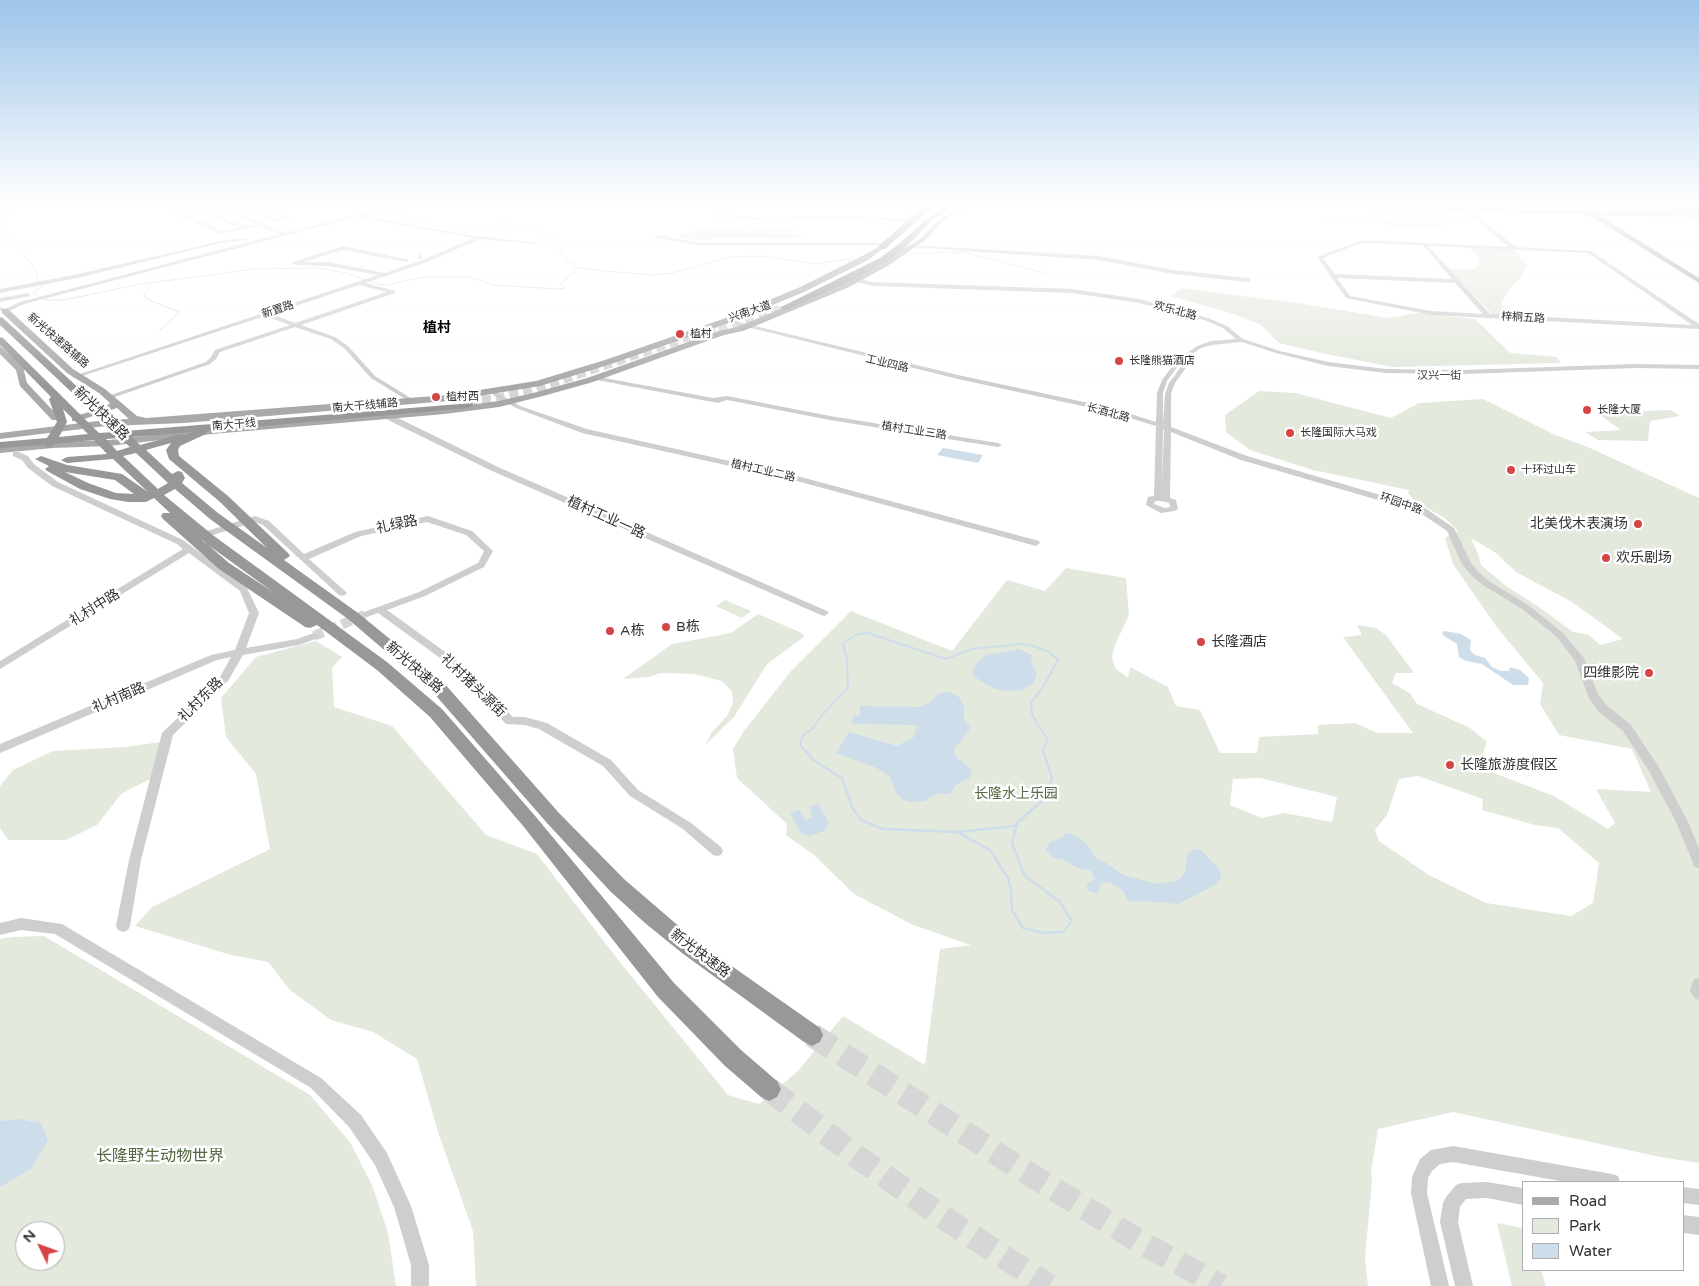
<!DOCTYPE html>
<html>
<head>
<meta charset="utf-8">
<style>
  body { margin:0 }
  #map { position:relative; width:1699px; height:1286px; overflow:hidden; background:#fff; font-family:"Varela Round",sans-serif }
  canvas { display:block }
  .legend { position:absolute; left:1522px; top:1181px; width:162px; height:90px; box-sizing:border-box; background:#fff; border:1px solid #adadad; margin:0; padding:6px 9px; list-style:none; font-size:15px; color:#313131 }
  .legend li { display:flex; align-items:center; gap:10px; height:25px }
  .legend b { width:25px; border:1px solid #adadad }
  .north { position:absolute; left:15px; top:1221px; width:50px; height:50px; box-sizing:border-box; background:#fff; border:1px solid #adadad; border-radius:50%; rotate:312deg; font-size:14px; font-weight:700; line-height:20px; text-align:center; color:#313131 }
  .north::after { content:''; display:block; margin:auto; width:18px; height:22px; background:#d54545; clip-path:polygon(50% 0,100% 100%,50% 72%,0 100%) }
</style>
</head>
<body>
<div id="map">
<canvas width="1699" height="1286"></canvas>
<ul class="legend">
<li><b style="height:6px;background:#a9a9a9"></b>Road</li>
<li><b style="height:14px;background:#e3e9dd"></b>Park</li>
<li><b style="height:14px;background:#ceddea"></b>Water</li>
</ul>
<div class="north">N</div>
</div>
<script>
const ctx = document.querySelector('canvas').getContext('2d');
ctx.lineJoin = 'round';
function fill(path, color) { ctx.fillStyle = color; ctx.fill(path, 'evenodd'); }
const shape = rows => new Path2D(rows.map(r => 'M' + r).join(''));
function trace(path, color, width, dash) { ctx.strokeStyle = color; ctx.lineWidth = width; ctx.lineCap = dash ? 'butt' : 'round'; ctx.setLineDash(dash || []); ctx.stroke(path); }
function label(font, color, halo, rows, align = 'center') {
  ctx.font = font + ' "Varela Round","Noto Sans SC",sans-serif'; ctx.lineWidth = 5; ctx.setLineDash([]); ctx.textBaseline = 'middle'; ctx.strokeStyle = halo; ctx.fillStyle = color; for (const [text, x, y, turn = 0] of rows) {
    ctx.save(); ctx.translate(x, y); ctx.rotate((+turn || 0) * Math.PI / 180); ctx.textAlign = isNaN(turn) ? turn : align; if (halo) ctx.strokeText(text, 0, 0); ctx.fillText(text, 0, 0); ctx.restore();
  }
}
const green = shape([
  [1423,211,1449,214,1457,223,1413,230,1397,228,1375,221,1339,220,1331,223,1323,218,1385,218,1392,223,1432,223],
  [790,228,788,230,794,231,790,234,804,236,790,239,721,238,697,241,677,235,704,229,751,231],
  [1469,247,1514,250,1527,265,1522,276,1510,288,1501,304,1514,315,1493,315,1448,269,1475,269,1481,261],
  [1181,288,1304,304,1388,318,1419,313,1475,319,1510,353,1557,357,1561,363,1393,367,1321,353,1279,343,1261,325,1234,314,1171,296],
  [1259,391,1295,393,1391,418,1419,403,1483,399,1553,434,1590,448,1699,498,1699,1163,1660,1157,1453,1112,1378,1129,1371,1171,1372,1182,1365,1258,1368,1286,476,1286,473,1231,439,1135,417,1059,373,1032,331,1020,290,990,268,962,231,955,135,926,152,907,270,849,256,774,226,737,221,698,256,657,316,641,342,657,332,668,334,707,392,726,486,835,537,854,619,961,728,1095,759,1104,798,1071,843,1016,925,1065,940,949,971,945,913,925,854,894,814,855,786,835,787,824,737,778,733,749,744,731,791,671,851,611,952,651,1007,580,1045,591,1066,568,1126,578,1129,615,1115,645,1112,657,1115,668,1128,678,1130,667,1168,687,1176,706,1200,710,1220,753,1257,753,1259,737,1318,734,1318,725,1355,723,1377,733,1413,733,1343,637,1362,635,1357,625,1376,628,1386,635,1414,673,1396,673,1392,683,1410,693,1417,704,1470,728,1487,742,1478,767,1554,796,1608,829,1615,823,1596,789,1651,792,1632,749,1559,735,1540,704,1543,683,1496,626,1453,564,1445,538,1458,531,1446,519,1415,501,1408,493,1409,490,1313,470,1250,450,1226,432,1225,415],
  [1471,538,1496,553,1516,572,1572,602,1623,639,1600,645,1589,635,1573,632,1536,605,1506,586,1481,565,1478,554],
  [1418,776,1483,799,1482,810,1535,825,1558,828,1599,863,1593,903,1571,916,1486,903,1429,875,1379,841,1375,830,1387,815,1399,779],
  [1260,778,1337,797,1332,822,1284,813,1262,818,1230,805,1233,779],
  [1670,410,1680,416,1650,421,1648,441,1598,440,1585,432,1621,430,1597,413],
  [725,600,751,611,742,618,716,606],
  [758,614,802,633,804,637,767,664,734,717,705,745,712,732,727,716,733,703,732,691,722,681,694,674,661,673,648,677,623,679,672,644,731,633],
  [161,742,154,777,121,794,97,825,66,840,8,840,0,828,0,786,13,770,53,751,125,747],
  [44,936,310,1095,350,1142,372,1185,388,1233,396,1286,0,1286,0,939,13,937],
  [25,1231,55,1231,55,1261,25,1261],
  [1497,1223,1523,1228,1523,1270,1541,1270,1546,1286,1512,1286]
]);
const water = shape([
  [943,448,983,455,978,463,937,455],
  [1445,631,1461,634,1471,640,1470,650,1475,655,1485,658,1492,667,1501,671,1508,671,1511,667,1520,670,1529,678,1528,685,1513,685,1482,664,1466,661,1459,657,1457,644,1444,636,1442,632],
  [1019,649,1032,655,1031,663,1037,674,1034,682,1022,690,1010,691,995,689,976,678,972,674,976,664,986,655],
  [948,692,959,697,965,708,963,718,970,727,968,732,954,749,955,756,970,768,972,773,969,778,956,785,950,794,937,794,924,801,909,802,902,799,896,793,890,777,877,768,836,753,849,732,897,746,914,737,917,725,852,724,853,716,860,716,860,706,920,707,930,702,939,693],
  [818,804,829,823,824,831,809,836,801,833,790,813,800,810,805,820,812,818,810,807],
  [1067,833,1072,834,1086,843,1097,859,1105,862,1123,875,1158,884,1176,881,1181,878,1185,871,1187,854,1195,849,1201,850,1219,869,1221,874,1220,880,1215,885,1178,904,1146,901,1129,902,1122,890,1109,882,1101,883,1099,891,1094,893,1087,890,1087,884,1094,880,1095,877,1090,870,1080,869,1061,859,1054,859,1046,850,1050,842,1059,839],
  [19,1119,41,1123,48,1141,31,1169,0,1187,0,1121]
]);
const streamFar2 = shape([
  [408,206,394,211,392,215,400,220,446,227,510,224,539,231,553,238,568,262,578,268,585,269,651,275,672,273,730,257,763,256,816,264,854,258],
  [0,214,0,219],
  [0,225,35,269,38,281,42,282],
  [907,254,962,252,1045,273],
  [46,284,33,293,47,300,64,300,141,284,255,269,318,268,346,273,376,284,387,285,423,277,470,277,493,285,559,289,565,288,561,283,578,268],
  [150,285,144,296,149,300,179,312,159,331]
]);
const streamFar1 = shape([
  [807,753,800,745,803,735,812,729,822,715,848,688,847,660,843,643,858,634,868,633,946,659,972,649,1020,644,1033,646,1049,652,1058,660,1042,689,1031,702,1032,715,1048,740,1043,750,1044,753]
]);
const stream = shape([
  [806,751,813,760,842,778,852,807,861,820,883,829,958,832,1014,826,1046,797,1052,778,1043,751],
  [959,833,990,850,1008,878,1011,889,1012,910,1023,928,1044,933,1063,932,1072,921,1059,901,1025,876,1012,843,1017,824]
]);
const minorTunnelFar1 = shape([
  [419,257,422,257]
]);
const minorTunnel = shape([
  [314,636,367,614]
]);
const highwayTunnelFar2 = shape([
  [1461,207,1647,212]
]);
const highwayTunnelFar1 = shape([
  [706,336,783,308],
  [468,400,495,399,535,389,715,328]
]);
const highwayTunnel = shape([
  [812,1035,1021,1169,1144,1244,1221,1286],
  [769,1089,856,1156,959,1228,1049,1286]
]);
const minor = shape([
  [18,206,24,206,0,213,0,211,18,206],
  [162,206,167,206,221,231,237,228,193,206,198,206,243,226,255,224,216,206,221,206,285,233,391,206,397,206,363,216,474,236,537,243,535,244,481,239,427,262,365,283,395,291,395,293,301,325,335,337,348,346,375,376,414,400,414,402,410,402,371,378,344,348,331,339,295,327,220,352,216,359,210,364,112,398,108,398,108,396,206,362,211,357,215,350,290,325,265,316,76,378,71,377,378,275,328,266,295,265,292,263,293,262,343,246,409,260,406,262,343,250,304,262,328,262,385,273,423,260,474,238,357,217,24,304,7,312,0,311,0,307,5,309,20,302,280,234,259,226,220,234,162,206],
  [359,285,387,292,295,323,271,314,359,285],
  [241,206,246,206,282,222,278,223,241,206],
  [265,207,294,219,294,220,290,221,263,209,265,207],
  [1463,208,1467,208,1516,247,1591,251,1699,324,1699,329,1431,315,1346,298,1317,257,1361,240,1509,247,1463,210,1463,208],
  [1362,243,1423,245,1452,279,1335,274,1323,258,1362,243],
  [1428,246,1588,253,1692,325,1490,314,1428,246],
  [1337,278,1455,283,1483,314,1431,311,1350,296,1337,278],
  [720,214,757,218,834,216,911,219,913,220,911,221,834,218,757,220,718,216,720,214],
  [656,235,699,243,885,243,887,244,885,245,699,245,654,237,656,235],
  [246,238,248,240,221,243,78,278,0,293,0,289,78,274,221,241,246,238],
  [910,245,1099,256,1173,270,1248,278,1251,280,1248,282,1173,274,1099,260,908,247,910,245],
  [856,278,872,282,1072,289,1139,299,1208,318,1227,326,1243,339,1280,351,1328,362,1386,369,1464,370,1635,364,1699,365,1699,369,1635,368,1464,374,1386,373,1328,366,1276,353,1242,342,1212,345,1201,348,1181,362,1167,381,1163,393,1163,424,1165,394,1169,383,1183,364,1187,364,1188,365,1175,383,1171,394,1171,427,1247,456,1425,508,1454,528,1471,563,1478,572,1489,581,1528,605,1563,633,1584,658,1598,694,1606,705,1631,725,1660,769,1688,822,1699,848,1699,868,1694,867,1693,863,1676,822,1649,771,1623,731,1598,711,1589,698,1575,661,1557,637,1522,609,1483,585,1472,576,1462,564,1447,531,1419,512,1241,460,1171,432,1170,498,1176,500,1178,509,1174,511,1161,513,1146,505,1148,497,1154,496,1156,426,1110,412,958,379,723,321,726,319,958,375,1112,408,1156,422,1157,393,1162,380,1177,360,1197,346,1211,341,1236,339,1223,328,1204,320,1139,303,1072,293,872,286,854,281,853,280,856,278],
  [1163,429,1164,430,1162,486,1163,429],
  [1155,501,1161,501,1169,503,1170,507,1165,508,1154,504,1155,501],
  [28,293,30,294,30,296,0,302,0,298,28,293],
  [599,377,713,398,727,396,830,416,998,443,1002,445,998,447,830,420,727,400,718,403,597,380,597,378,599,377],
  [492,390,520,406,587,429,801,477,1039,541,1040,543,1036,546,797,481,582,433,516,408,490,393,490,391,492,390],
  [388,416,394,416,498,467,827,611,829,613,824,616,821,615,492,471,388,420,388,416],
  [13,452,19,452,28,456,34,464,58,482,183,540,247,588,259,613,246,648,297,639,314,633,319,636,318,638,299,645,243,655,228,681,173,735,141,860,130,926,128,930,123,932,118,930,116,926,129,860,162,733,220,677,231,657,217,660,0,753,0,744,211,655,235,650,249,613,240,591,189,553,0,669,0,661,183,549,177,544,52,486,28,468,22,460,13,456,13,452],
  [255,516,269,521,304,554,355,532,428,516,472,531,493,551,484,567,425,596,387,610,455,659,513,717,525,717,547,723,611,760,638,790,691,823,721,847,723,851,721,855,717,856,713,855,683,829,630,796,603,766,539,729,525,725,506,724,447,663,378,613,367,617,364,616,362,614,364,612,419,592,478,563,484,551,466,535,427,522,361,536,309,559,345,591,347,593,345,595,342,596,339,595,263,525,255,522,197,540,193,537,194,535,255,516],
  [21,918,62,924,321,1078,361,1115,387,1153,411,1206,429,1265,429,1286,411,1286,411,1265,394,1207,375,1165,349,1127,311,1088,55,934,21,930,0,935,0,923,21,918],
  [1699,978,1699,1000,1694,998,1690,990,1694,979,1699,978],
  [1453,1146,1612,1174,1618,1176,1620,1182,1566,1182,1453,1162,1440,1164,1432,1171,1428,1178,1427,1193,1449,1286,1431,1286,1411,1193,1412,1177,1420,1159,1431,1150,1453,1146],
  [1487,1182,1523,1188,1523,1205,1487,1198,1466,1199,1460,1207,1458,1222,1473,1286,1455,1286,1440,1222,1443,1203,1446,1197,1456,1185,1462,1183,1487,1182],
  [1683,1187,1699,1189,1699,1205,1683,1203,1683,1187],
  [1683,1215,1699,1217,1699,1235,1683,1233,1683,1215]
]);
const major = shape([
  [926,206,933,206,916,217,884,248,868,260,804,292,729,323,611,364,540,386,448,401,184,423,106,426,0,439,0,433,106,420,129,419,117,408,78,421,72,421,72,417,106,407,110,403,99,393,67,373,2,313,2,309,8,309,73,369,105,389,137,416,146,418,448,395,536,381,605,360,723,319,798,288,862,256,880,246,912,215,926,206],
  [961,206,968,206,943,221,924,241,886,267,847,288,743,331,724,335,593,382,543,396,499,407,445,414,212,434,109,446,53,448,0,453,0,447,53,442,109,440,212,428,445,408,499,401,537,392,587,378,719,331,737,327,841,284,880,263,920,239,939,219,961,206],
  [1363,206,1699,213,1699,217,1598,215,1699,278,1699,283,1589,215,1366,208,1363,206],
  [0,346,23,367,27,383,58,416,58,420,52,420,20,386,16,370,0,354,0,346]
]);
const highway = shape([
  [947,206,954,206,932,220,906,247,886,262,840,286,786,310,779,308,880,258,900,243,928,218,947,206],
  [1422,206,1464,206,1464,207,1461,209,1425,208,1422,206],
  [1643,208,1699,208,1699,212,1641,211,1640,210,1643,208],
  [923,210,928,211,885,249,879,249,879,245,923,210],
  [0,317,3,318,125,431,472,403,473,405,468,408,207,431,206,434,180,446,178,450,179,456,228,496,288,553,290,556,284,560,358,613,443,682,559,813,624,879,696,941,820,1028,823,1035,820,1042,812,1046,804,1042,682,953,645,923,610,891,547,823,431,690,348,619,210,519,175,489,164,495,214,536,387,662,442,709,536,817,674,983,741,1050,777,1081,781,1089,777,1097,769,1101,761,1097,725,1066,658,997,524,827,430,717,377,670,317,625,310,628,305,627,219,569,163,519,161,516,163,513,170,513,154,498,146,502,128,502,110,499,80,489,47,471,45,469,49,466,35,459,41,456,67,465,122,474,148,492,113,459,67,463,61,460,67,457,107,454,94,440,54,444,52,447,48,448,43,445,0,448,0,442,47,438,57,422,49,399,51,397,0,345,0,337,3,338,99,433,114,432,0,325,0,317],
  [63,409,88,434,59,437,67,422,63,409],
  [194,432,185,435,181,434,140,445,132,437,194,432],
  [120,438,130,447,117,451,106,439,120,438],
  [171,443,166,450,169,459,220,502,267,548,218,513,182,483,185,478,182,472,178,471,172,474,146,450,171,443],
  [136,453,168,483,158,489,123,456,136,453],
  [65,472,115,480,134,494,116,493,88,483,65,472],
  [200,538,204,542,273,592,229,563,200,538]
]);
const markers = [
  [680,334,5,"#d54545"],
  [1119,361,5,"#d54545"],
  [436,397,5,"#d54545"],
  [1587,410,5,"#d54545"],
  [1290,433,5,"#d54545"],
  [1511,470,5,"#d54545"],
  [1638,524,5,"#d54545"],
  [1606,558,5,"#d54545"],
  [666,627,5,"#d54545"],
  [610,631,5,"#d54545"],
  [1201,642,5,"#d54545"],
  [1649,673,5,"#d54545"],
  [1450,765,5,"#d54545"]
];
const farStreetnames = [
  ["新置路",278,310,-18],
  ["欢乐北路",1175,311,15],
  ["兴南大道",750,312,-19],
  ["梓桐五路",1523,318,3],
  ["新光快速路辅路",58,341,41],
  ["工业四路",887,364,13],
  ["汉兴一街",1439,376],
  ["南大干线辅路",365,406,-5],
  ["长酒北路",1108,413,15],
  ["南大干线",234,425,-5],
  ["植村工业三路",914,431,9],
  ["植村工业二路",763,471,13],
  ["环园中路",1401,504,19]
];
const farPoinames = [
  ["植村",690,334],
  ["长隆熊猫酒店",1129,361],
  ["植村西",446,397],
  ["长隆大厦",1597,410],
  ["长隆国际大马戏",1300,433],
  ["十环过山车",1521,470]
];
const farQuarternames = [
  ["植村",437,328]
];
const streetNames = [
  ["新光快速路",101,414,44],
  ["植村工业一路",606,518,24],
  ["礼绿路",397,525,-12],
  ["礼村中路",95,608,-32],
  ["新光快速路",414,668,41],
  ["礼村猪头源街",473,686,44],
  ["礼村南路",119,698,-23],
  ["礼村东路",201,700,-45],
  ["新光快速路",700,954,37]
];
const poiNames = [
  ["北美伐木表演场",1628,524,"right"],
  ["欢乐剧场",1616,558],
  ["B栋",676,627],
  ["A栋",620,631],
  ["长隆酒店",1211,642],
  ["四维影院",1639,673,"right"],
  ["长隆旅游度假区",1460,765]
];
const parkNames = [
  ["长隆水上乐园",1016,794]
];
const nearParknames = [
  ["长隆野生动物世界",160,1157]
];
fill(green, '#e3e9dd');
fill(water, '#ceddea');
trace(streamFar2, '#ceddea', 1);
trace(streamFar1, '#ceddea', 2);
trace(stream, '#ceddea', 2.5);
trace(minorTunnelFar1, '#d6d6d6', 5, [5, 2.5]);
trace(minorTunnel, '#d6d6d6', 10, [10, 5]);
trace(highwayTunnelFar2, '#d6d6d6', 8, [8, 4]);
trace(highwayTunnelFar1, '#d6d6d6', 9, [9, 5]);
trace(highwayTunnel, '#d6d6d6', 24, [24, 12]);
fill(minor, '#cecece');
fill(major, '#a9a9a9');
fill(highway, '#989898');
const sky = ctx.createLinearGradient(0, 0, 0, 386);
sky.addColorStop(0, '#9dc4e9');
sky.addColorStop(0.53, '#fff');
sky.addColorStop(1, '#ffffff00');
ctx.fillStyle = sky;
ctx.fillRect(0, 0, 1699, 386);
for (const [x, y, r, color] of markers) { const dot = new Path2D(); dot.arc(x, y, r, 0, 2 * Math.PI); ctx.fillStyle = color; ctx.fill(dot); trace(dot, '#fff', 2); }
label('11px', '#313131', '#fff', farStreetnames);
label('11px', '#313131', '#fff', farPoinames, 'left');
label('bold 14px', '#000', '#fff', farQuarternames);
label('14px', '#313131', '#fff', streetNames);
label('14px', '#313131', '#fff', poiNames, 'left');
label('14px', '#516842', '#fff', parkNames);
label('16px', '#516842', '#fff', nearParknames);
</script>
</body>
</html>
